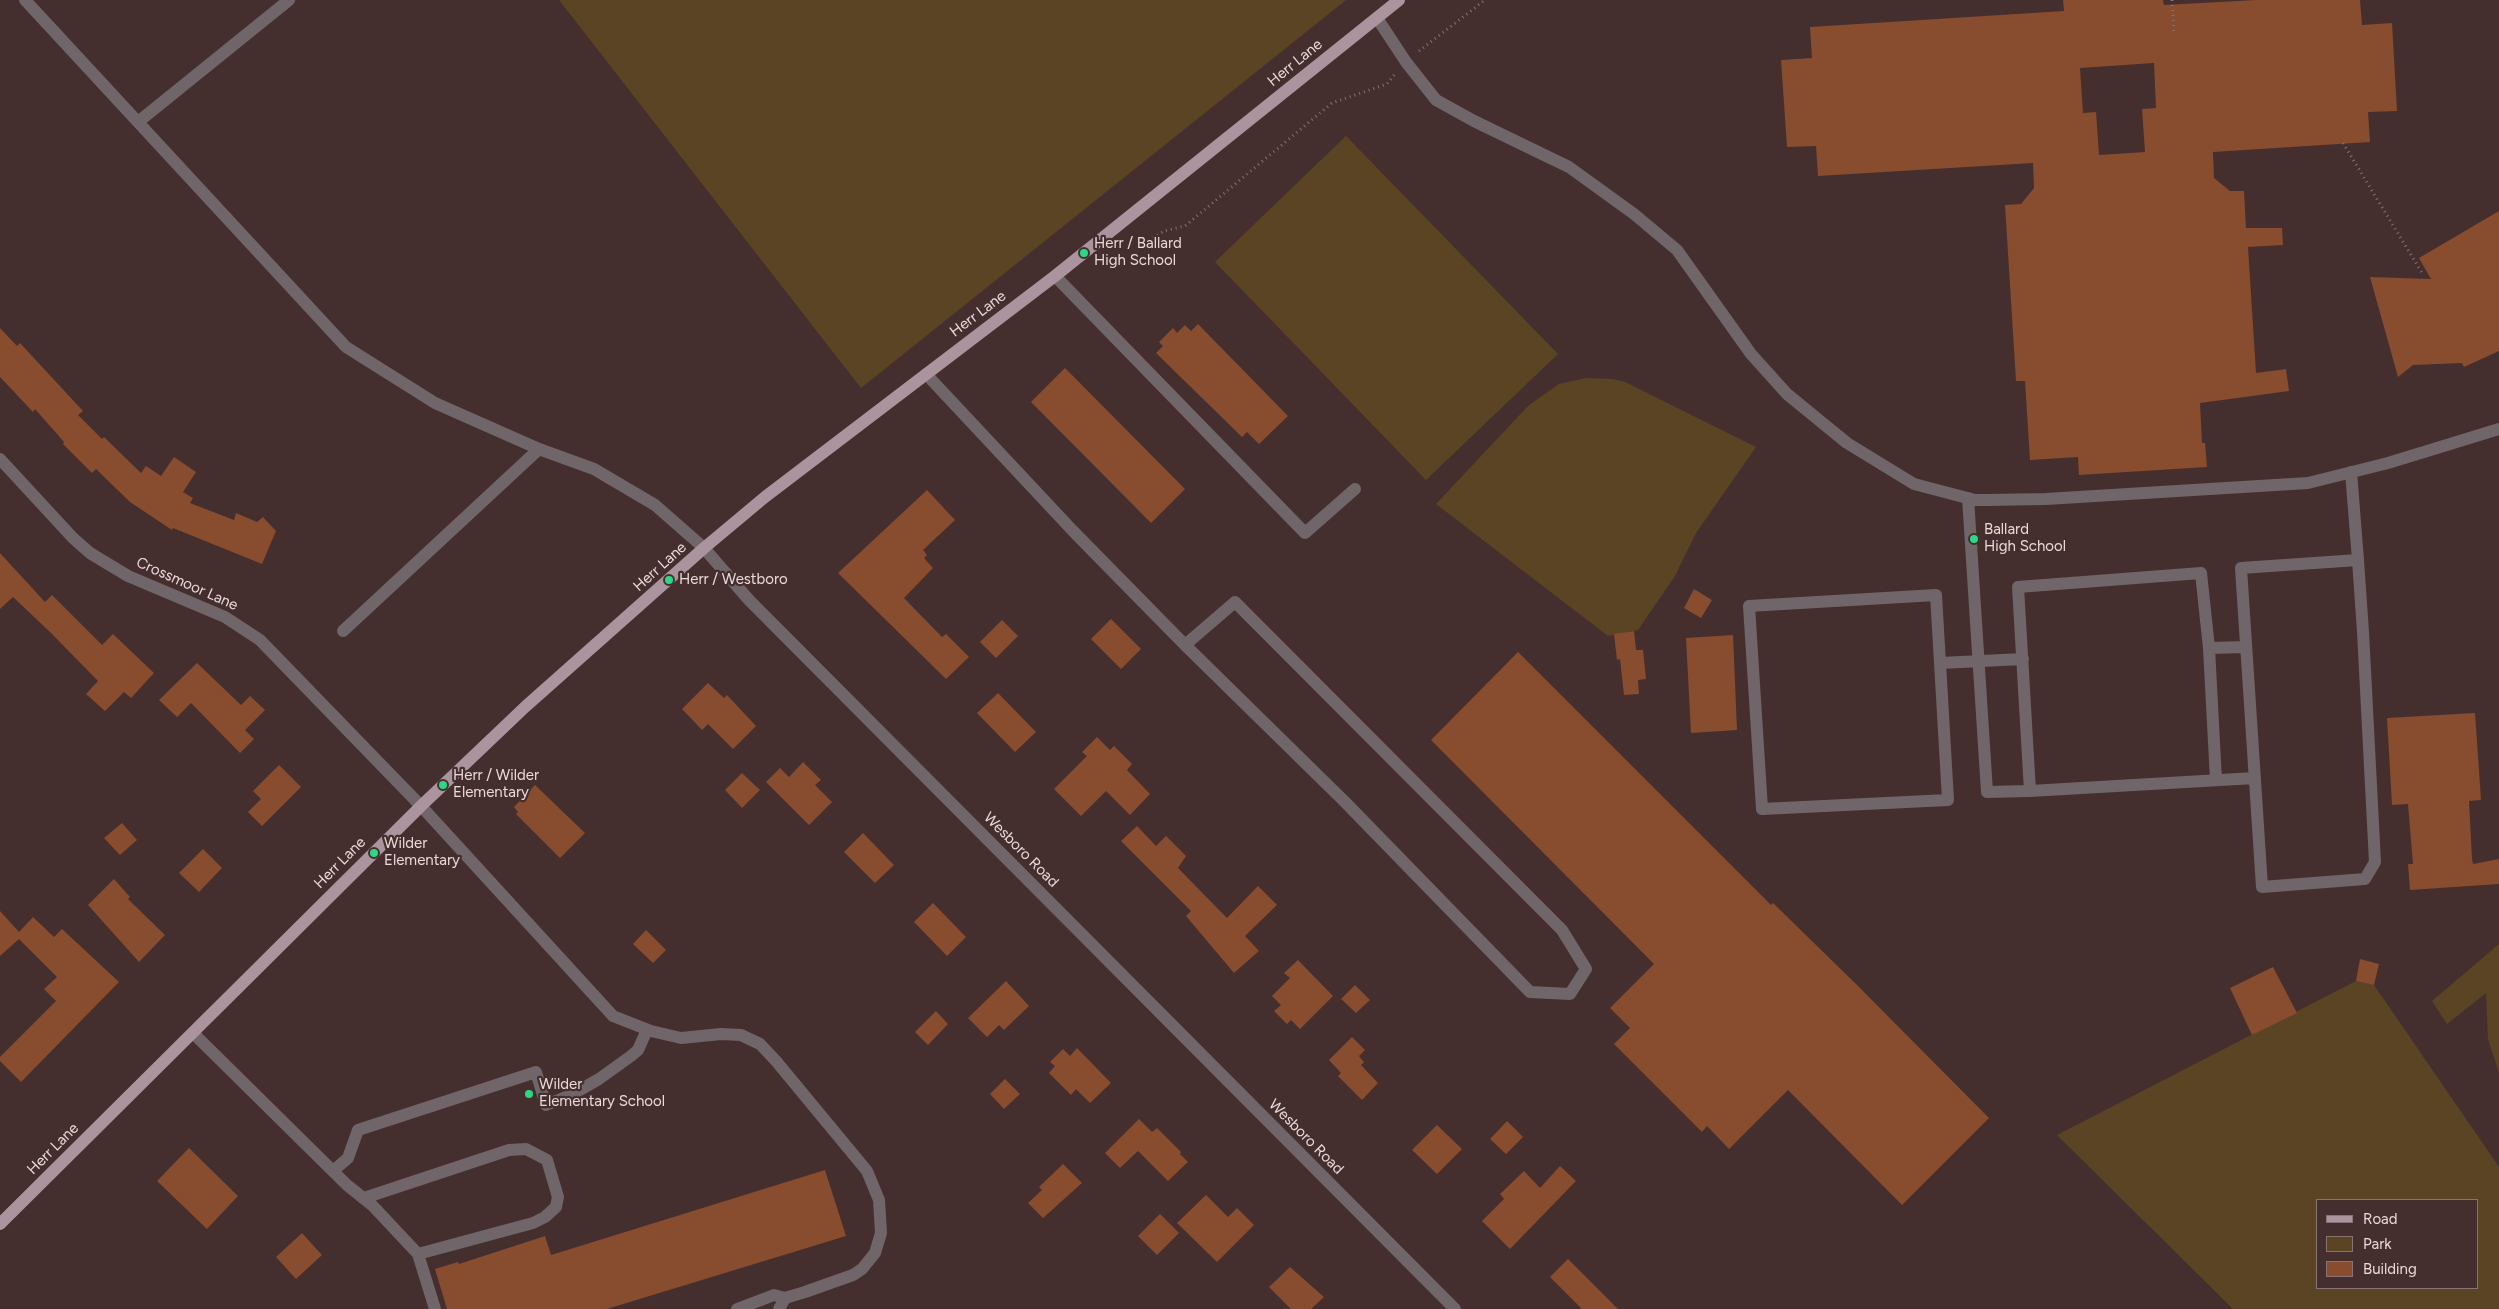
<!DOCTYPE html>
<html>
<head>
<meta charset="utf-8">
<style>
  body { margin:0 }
  #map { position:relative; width:2499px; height:1309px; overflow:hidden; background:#452e2e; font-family:Figtree,sans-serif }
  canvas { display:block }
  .legend { position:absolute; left:2316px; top:1199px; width:162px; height:90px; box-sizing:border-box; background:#452e2e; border:1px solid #877373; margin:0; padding:6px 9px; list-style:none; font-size:15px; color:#eadada }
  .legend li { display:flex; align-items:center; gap:10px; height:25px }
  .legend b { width:25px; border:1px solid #877373 }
</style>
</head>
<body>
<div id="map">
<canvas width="2499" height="1309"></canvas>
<ul class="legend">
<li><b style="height:6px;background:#ab949d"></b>Road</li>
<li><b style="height:14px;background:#5b4424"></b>Park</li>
<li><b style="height:14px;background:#884c2f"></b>Building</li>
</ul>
</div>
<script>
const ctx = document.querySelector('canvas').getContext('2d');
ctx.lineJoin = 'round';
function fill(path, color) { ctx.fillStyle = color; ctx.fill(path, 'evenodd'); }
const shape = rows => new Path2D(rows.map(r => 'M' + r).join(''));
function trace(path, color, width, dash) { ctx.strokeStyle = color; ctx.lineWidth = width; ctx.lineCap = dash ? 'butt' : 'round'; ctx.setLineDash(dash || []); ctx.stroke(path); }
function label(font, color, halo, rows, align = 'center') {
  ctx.font = font + ' Figtree,sans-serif'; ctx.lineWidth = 4.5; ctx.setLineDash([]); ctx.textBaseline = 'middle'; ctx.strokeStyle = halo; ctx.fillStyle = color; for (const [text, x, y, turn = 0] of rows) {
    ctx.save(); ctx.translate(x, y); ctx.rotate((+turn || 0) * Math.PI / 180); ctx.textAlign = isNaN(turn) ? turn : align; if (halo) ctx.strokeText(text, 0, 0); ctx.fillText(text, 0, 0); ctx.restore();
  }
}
const green = shape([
  [559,0,1346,0,861,388],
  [1346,136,1558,354,1426,480,1215,262],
  [1586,378,1613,379,1625,382,1756,447,1696,533,1675,576,1638,630,1608,636,1436,504,1529,405,1559,384],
  [2499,944,2499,1073,2488,1039,2486,993,2447,1024,2432,1001],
  [2356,981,2374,985,2499,1167,2499,1309,2233,1309,2057,1135],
  [2318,1200,2478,1200,2478,1288,2318,1288]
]);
const building = shape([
  [2063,0,2163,0,2164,5,2256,0,2360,0,2362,25,2392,23,2397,111,2368,112,2370,142,2213,152,2214,178,2230,191,2244,191,2246,228,2282,228,2283,245,2248,247,2256,373,2286,369,2289,391,2200,403,2202,443,2205,443,2207,467,2079,475,2078,457,2030,460,2025,381,2016,381,2005,205,2021,204,2034,188,2033,163,1818,176,1816,146,1787,147,1781,60,1812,58,1810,27,2064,11],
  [2154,63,2156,108,2142,109,2145,152,2099,155,2096,112,2083,113,2080,68],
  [2499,211,2499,351,2464,367,2462,363,2413,365,2398,377,2370,277,2431,279,2419,258],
  [1198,324,1288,416,1259,444,1247,432,1242,437,1156,353,1163,346,1159,342,1173,328,1177,333,1185,325,1191,331],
  [0,328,17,346,20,343,83,411,78,415,102,439,104,437,141,473,146,466,161,476,174,457,196,472,183,492,193,498,190,503,234,520,236,513,257,522,263,517,276,531,262,564,173,528,172,530,130,502,96,469,92,473,63,444,64,442,35,409,33,412,0,377],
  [1065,368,1185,489,1151,523,1031,402],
  [927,490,955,520,923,550,927,555,924,558,933,568,904,598,942,637,946,634,969,657,946,679,838,573],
  [0,553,45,602,52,595,102,645,113,634,154,673,131,698,124,692,105,711,86,694,98,681,51,633,13,597,0,609],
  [1694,589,1712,600,1701,618,1684,608],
  [1111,619,1141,649,1121,669,1091,639],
  [1002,620,1018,636,996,658,980,642],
  [1634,631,1636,650,1643,650,1646,679,1638,680,1639,694,1624,695,1620,659,1617,660,1614,634],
  [1733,635,1737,730,1691,733,1686,638],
  [1518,652,1771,905,1773,903,1856,984,1989,1118,1902,1205,1788,1090,1729,1149,1707,1126,1702,1132,1614,1044,1630,1028,1610,1008,1654,964,1431,740],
  [197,663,241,705,250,696,265,710,245,730,254,739,240,753,191,703,177,717,159,700],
  [708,683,724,698,727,695,756,726,733,749,708,724,702,730,682,709],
  [998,693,1036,732,1015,752,977,713],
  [2475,713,2481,800,2469,801,2472,859,2473,864,2499,859,2499,884,2410,890,2408,864,2413,864,2408,804,2392,805,2387,718],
  [1097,737,1110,750,1114,746,1132,764,1127,770,1150,794,1130,815,1106,791,1081,816,1054,789,1087,756,1082,752],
  [803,762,821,780,815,785,832,802,809,825,766,782,780,768,789,777],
  [279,765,301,787,262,826,248,812,261,799,253,791],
  [742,773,760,790,742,808,725,790],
  [535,785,585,833,560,858,516,814,518,812,514,807],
  [122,823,137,840,120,855,104,838],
  [1137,826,1156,846,1166,836,1186,856,1178,868,1227,918,1258,886,1277,905,1245,936,1259,951,1234,973,1186,916,1191,911,1121,841],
  [863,833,894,865,875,883,844,852],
  [203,849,222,868,199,892,179,873],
  [114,879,130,897,128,899,165,935,139,962,88,905],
  [933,903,966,937,947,956,914,922],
  [0,911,19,932,33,917,54,937,62,929,119,982,21,1082,0,1061,0,1057,56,1001,44,989,57,977,19,939,0,956],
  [646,930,666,950,653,963,633,944],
  [2360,959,2379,964,2374,985,2356,981],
  [1298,960,1333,996,1300,1029,1291,1020,1287,1024,1274,1011,1281,1005,1272,996,1290,978,1284,973],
  [2273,967,2297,1013,2252,1035,2230,988],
  [1006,981,1029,1006,1004,1030,999,1025,987,1037,968,1018],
  [1355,985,1370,1000,1356,1013,1341,999],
  [936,1011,948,1024,928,1045,915,1032],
  [1352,1037,1365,1050,1359,1056,1364,1062,1361,1065,1378,1083,1362,1100,1338,1076,1341,1073,1329,1060],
  [1077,1048,1111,1083,1090,1103,1076,1089,1071,1095,1049,1073,1055,1066,1050,1062,1063,1049,1070,1056],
  [1005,1079,1020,1094,1004,1109,990,1094],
  [1139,1119,1152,1132,1157,1128,1181,1152,1180,1154,1188,1162,1168,1181,1138,1151,1120,1168,1105,1153],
  [1507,1121,1523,1137,1506,1154,1490,1139],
  [1437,1125,1462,1149,1437,1174,1412,1150],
  [189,1148,238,1196,207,1229,157,1181],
  [1063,1164,1082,1183,1043,1218,1028,1203,1042,1190,1039,1187],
  [1560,1166,1576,1181,1510,1249,1482,1221,1504,1199,1500,1194,1524,1171,1540,1188],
  [825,1170,846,1236,607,1309,447,1309,435,1269,458,1262,459,1264,545,1236,551,1255],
  [1206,1195,1228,1217,1237,1208,1254,1225,1217,1262,1177,1223],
  [1160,1214,1179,1233,1157,1255,1138,1236],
  [302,1233,322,1255,296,1279,276,1257],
  [1568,1259,1618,1309,1582,1309,1550,1277],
  [1290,1267,1324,1297,1311,1309,1291,1309,1269,1287]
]);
const path = shape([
  [2172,0,2174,35],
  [1419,51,1485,0],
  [2343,143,2422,273],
  [1153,238,1164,231,1185,226,1332,103,1387,84,1395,74]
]);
const minor = shape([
  [25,0,346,347,435,403,539,449,594,469,655,505,704,548,749,600,1455,1309],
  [1377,18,1406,62,1436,100,1474,121,1569,167,1634,214,1677,250,1751,354,1787,394,1847,443,1914,484,1975,500,1988,500,2046,499,2308,483,2388,463,2499,429],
  [138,122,289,0],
  [1055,276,1305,533,1355,489],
  [926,374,1073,531,1185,645,1345,802,1530,992,1570,994,1586,969,1562,930,1235,602,1185,645],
  [0,459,73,538,90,553,128,576,225,617,260,640,421,806,613,1016,651,1031,681,1038,721,1034,741,1035,760,1044,776,1061,867,1171,879,1200,881,1233,875,1253,862,1269,853,1275,805,1292,785,1298,774,1295,737,1309],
  [2351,472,2358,560,2363,632,2375,862,2365,879,2262,887,2241,568,2358,560],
  [1968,498,1987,792,2030,791],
  [343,631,539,449],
  [2246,647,2209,648,2201,573,2018,587,2030,791,2255,778],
  [2209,648,2216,780],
  [1940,663,1936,595,1749,606,1762,809,1948,800,1940,663,2023,659],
  [193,1033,347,1185,372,1205,418,1254,533,1223,545,1217,556,1207,558,1197,547,1160,526,1149,509,1150,364,1198],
  [333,1171,348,1158,358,1130,536,1072,546,1105,571,1095,599,1079,631,1056,638,1050,647,1030],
  [418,1254,435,1309],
  [779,1309,785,1298]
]);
const major = shape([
  [0,1224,421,806,525,707,704,548,765,497,1055,276,1399,0]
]);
const markers = [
  [1084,253,5,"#2bd884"],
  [1974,539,5,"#2bd884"],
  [669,580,5,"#2bd884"],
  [443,785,5,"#2bd884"],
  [374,853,5,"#2bd884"],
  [529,1094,5,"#2bd884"]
];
const streetNames = [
  ["Herr Lane",1295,63,-39],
  ["Herr Lane",978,314,-37],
  ["Herr Lane",660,567,-42],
  ["Crossmoor Lane",187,584,24],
  ["Wesboro Road",1021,850,45],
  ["Herr Lane",340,863,-45],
  ["Wesboro Road",1306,1137,45],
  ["Herr Lane",53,1149,-45]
];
const poiNames = [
  ["Herr / Ballard",1094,244],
  ["High School",1094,261],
  ["Ballard",1984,530],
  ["High School",1984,547],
  ["Herr / Westboro",679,580],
  ["Herr / Wilder",453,776],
  ["Elementary",453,793],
  ["Wilder",384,844],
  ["Elementary",384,861],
  ["Wilder",539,1085],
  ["Elementary School",539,1102]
];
fill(green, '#5b4424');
fill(building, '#884c2f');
trace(path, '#867171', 3, [1, 4]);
trace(minor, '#706569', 12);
trace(major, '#ab949d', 12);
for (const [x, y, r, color] of markers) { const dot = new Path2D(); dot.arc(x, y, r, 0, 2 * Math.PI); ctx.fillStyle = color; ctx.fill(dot); trace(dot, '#452e2e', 2); }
label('15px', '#eadada', '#452e2e', streetNames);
label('15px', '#eadada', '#452e2e', poiNames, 'left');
</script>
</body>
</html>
